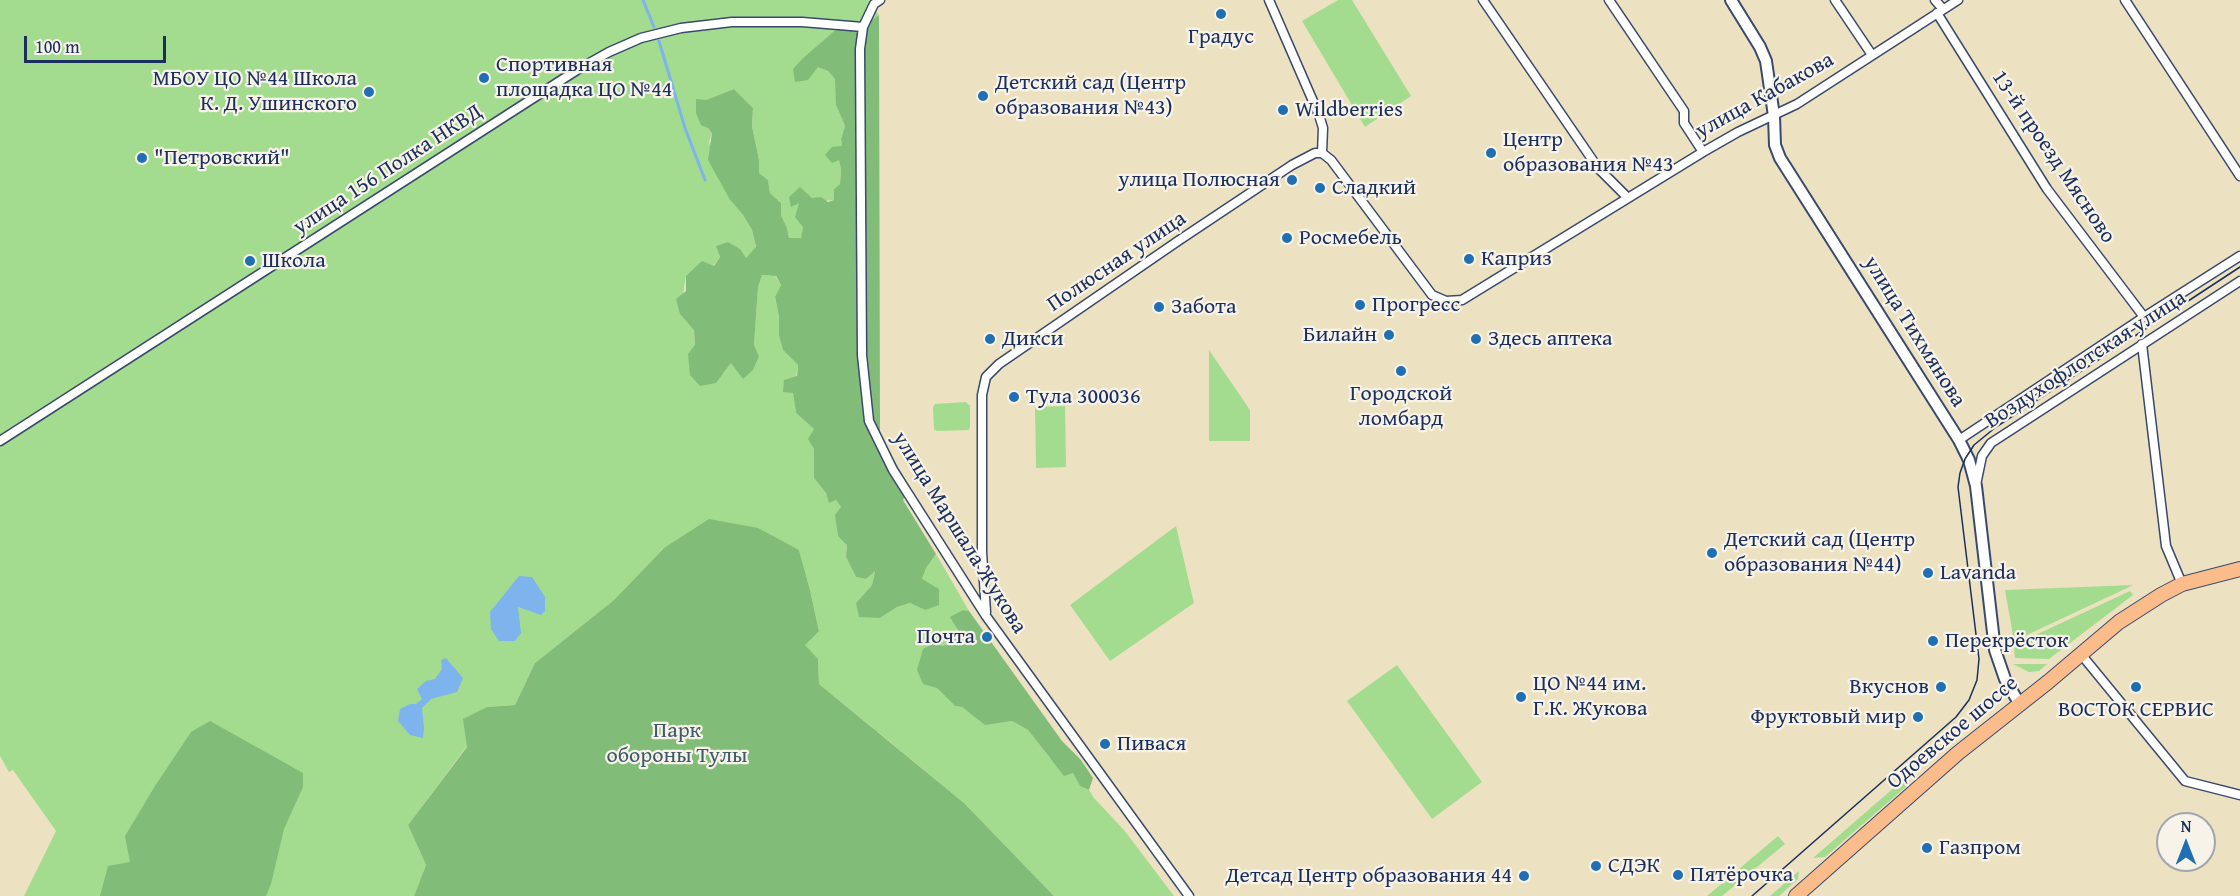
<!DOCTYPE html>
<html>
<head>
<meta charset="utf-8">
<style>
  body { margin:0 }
  #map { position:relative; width:2240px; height:896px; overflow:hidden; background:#ece2c1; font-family:"Gentium Book Plus",serif }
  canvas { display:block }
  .north { position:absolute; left:2156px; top:812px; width:60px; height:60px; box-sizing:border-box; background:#f7f3e8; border:2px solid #9fa5b1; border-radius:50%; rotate:0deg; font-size:16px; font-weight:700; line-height:24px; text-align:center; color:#1b2f5e }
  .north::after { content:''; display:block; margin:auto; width:21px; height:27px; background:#1f6fb2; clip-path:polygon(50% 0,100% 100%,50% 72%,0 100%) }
  .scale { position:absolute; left:24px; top:36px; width:142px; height:27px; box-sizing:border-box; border:3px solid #1b2f5e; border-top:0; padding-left:8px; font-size:18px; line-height:21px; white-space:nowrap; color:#1b2f5e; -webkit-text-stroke:4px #f7f3e8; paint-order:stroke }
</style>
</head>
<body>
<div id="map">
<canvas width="2240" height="896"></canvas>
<div class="north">N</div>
<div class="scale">100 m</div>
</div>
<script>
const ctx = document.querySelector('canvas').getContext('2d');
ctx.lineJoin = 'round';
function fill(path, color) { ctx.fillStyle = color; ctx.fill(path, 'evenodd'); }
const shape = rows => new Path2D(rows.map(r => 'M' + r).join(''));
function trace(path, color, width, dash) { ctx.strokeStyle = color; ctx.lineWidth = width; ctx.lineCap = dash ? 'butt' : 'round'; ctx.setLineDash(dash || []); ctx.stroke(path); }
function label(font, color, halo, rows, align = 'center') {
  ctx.font = font + ' "Gentium Book Plus",serif'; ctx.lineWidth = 4.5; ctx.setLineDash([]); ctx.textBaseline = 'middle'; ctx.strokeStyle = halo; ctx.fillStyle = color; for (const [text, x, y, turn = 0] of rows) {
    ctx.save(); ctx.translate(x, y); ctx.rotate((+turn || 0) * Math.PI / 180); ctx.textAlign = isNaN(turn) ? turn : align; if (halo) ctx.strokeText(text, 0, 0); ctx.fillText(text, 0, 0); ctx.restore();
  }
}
const green = shape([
  [0,0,868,0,879,15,863,27,841,25,803,58,828,71,836,79,836,105,845,126,841,139,842,146,839,160,841,170,840,184,834,189,834,200,800,203,803,227,801,238,789,238,787,228,781,215,781,203,770,193,768,180,759,173,759,160,752,126,753,108,734,89,706,100,708,128,712,133,709,142,722,184,730,200,743,215,752,230,756,248,746,258,728,242,717,246,720,257,713,266,686,276,680,314,694,329,695,345,723,374,731,363,759,356,754,345,758,287,762,275,775,276,781,285,775,298,779,317,779,336,783,350,798,365,793,393,796,413,814,429,814,478,826,493,829,502,836,500,841,507,847,545,846,557,856,577,866,579,875,570,872,585,856,603,880,618,897,607,910,603,925,610,922,579,926,568,936,554,969,611,962,610,954,641,943,646,932,645,937,688,955,706,962,707,985,724,1012,721,1028,730,1052,761,1073,773,1080,786,1089,790,1094,798,1124,830,1174,896,1054,896,964,803,878,732,876,733,873,728,819,684,818,659,804,645,819,630,810,590,799,550,664,548,614,600,535,663,515,705,487,707,467,746,408,825,426,865,414,896,24,896,56,831,13,770,9,772,0,756],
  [1338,0,1352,0,1411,96,1365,127,1302,21],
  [1209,350,1250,410,1250,441,1209,441],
  [966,402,970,406,970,427,969,430,937,431,934,429,933,407,935,404],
  [1065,406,1066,467,1036,468,1035,407],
  [1176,526,1194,603,1110,661,1070,605],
  [2133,585,2123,590,2014,641,2005,590],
  [2130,591,2133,595,2049,659,2015,658,2014,645],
  [2013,664,2047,664,2039,671,2029,672],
  [1397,665,1482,782,1432,819,1347,701],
  [1904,779,1908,785,1825,857,1813,858],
  [1778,836,1785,844,1722,896,1707,896],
  [1799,871,1798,879,1779,896,1770,896]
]);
const forest = shape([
  [879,15,880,437,910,487,903,500,936,554,926,568,922,579,939,589,939,605,925,610,910,603,897,607,880,618,859,617,856,603,872,585,875,571,866,579,856,577,846,557,847,545,838,536,835,515,841,507,836,500,829,503,826,493,814,478,814,449,808,439,814,429,796,413,793,393,783,392,784,380,797,376,798,365,783,350,779,336,779,317,775,297,781,285,776,276,762,275,758,287,754,345,759,356,753,370,743,379,731,363,716,383,700,386,690,375,688,354,695,345,694,330,680,314,676,299,686,291,686,276,702,261,714,266,720,257,716,246,728,242,740,249,746,258,756,247,752,230,743,215,730,200,708,160,712,133,708,128,701,125,696,113,696,99,706,100,734,89,753,108,752,126,759,160,759,173,768,180,770,193,781,203,781,215,787,228,789,238,801,238,803,227,795,217,799,203,791,207,789,197,800,187,812,198,821,197,828,202,834,200,834,189,840,184,841,170,839,160,832,163,825,155,832,147,842,146,841,139,845,126,836,105,835,79,828,71,818,67,808,80,795,82,793,69,803,58,841,25,863,26],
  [709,519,758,528,799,550,810,590,819,631,805,645,818,659,819,684,964,803,1054,896,414,896,426,865,408,825,467,747,463,719,487,707,515,705,535,663,614,600,664,548],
  [963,610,969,611,1062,741,1081,760,1093,778,1089,790,1080,786,1073,773,1064,776,1028,730,1012,721,985,725,962,707,955,706,937,688,923,684,917,670,923,649,932,644,943,646,954,641,958,630,950,617],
  [210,721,303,773,303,787,284,829,271,884,266,896,100,896,108,866,130,862,125,836,155,786,191,732]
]);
const water = shape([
  [519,576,532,577,545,597,545,611,541,615,518,607,521,633,515,641,499,641,491,629,490,612],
  [446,658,463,678,457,692,431,699,422,708,424,728,423,738,410,735,398,721,400,709,410,704,416,704,422,699,417,689,426,681,435,679,442,669,441,660]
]);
const stream = shape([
  [643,0,654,27],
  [659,41,685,128,705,180]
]);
const minor = shape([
  [880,0,874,4,863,27,860,49,862,355,869,421,893,470,986,616,1189,896],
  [1269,0,1319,115,1323,128,1322,153],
  [1483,0,1598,168,1628,198],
  [1609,0,1684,111,1684,123,1703,152],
  [1835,0,1872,55],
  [1935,0,1943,9],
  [2125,0,2240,176],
  [1937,13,2047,189,2144,317],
  [1322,153,1331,160,1432,295,1446,301,1462,300,1703,152,1738,132,1797,104,1958,0],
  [2142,344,2166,546,2182,584],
  [1959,440,2144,317,2240,256],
  [0,441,577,70,609,52,641,38,681,28,732,22,802,22,863,27],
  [1976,485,1982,456,1991,443,2240,281],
  [986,612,982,552,982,395,986,377,999,364,1178,241,1292,165,1315,153,1322,153],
  [2080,653,2185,781,2240,795]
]);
const tertiary = shape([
  [1731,0,1760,47,1766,61,1774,116,1775,145,1780,158,1959,440,1969,460,1976,486,1995,650,2005,679,2019,703]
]);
const primary = shape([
  [1796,896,1958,753,2048,682,2119,622,2161,595,2182,584,2240,569]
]);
const tram = shape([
  [1752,896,1956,717,1969,700,1977,680,1979,659,1958,487,1960,473,1965,459,1974,445,1996,427,2240,267]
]);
const markers = [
  [1221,14,6,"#1f6fb2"],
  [484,78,6,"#1f6fb2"],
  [369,92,6,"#1f6fb2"],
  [983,96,6,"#1f6fb2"],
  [1283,110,6,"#1f6fb2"],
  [1491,153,6,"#1f6fb2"],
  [142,158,6,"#1f6fb2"],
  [1292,180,6,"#1f6fb2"],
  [1320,188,6,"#1f6fb2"],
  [1287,238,6,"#1f6fb2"],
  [1469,259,6,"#1f6fb2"],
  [250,261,6,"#1f6fb2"],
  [1360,305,6,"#1f6fb2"],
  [1159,307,6,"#1f6fb2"],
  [1389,335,6,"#1f6fb2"],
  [990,339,6,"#1f6fb2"],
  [1476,339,6,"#1f6fb2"],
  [1401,371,6,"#1f6fb2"],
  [1014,397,6,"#1f6fb2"],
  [1712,553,6,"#1f6fb2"],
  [1928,573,6,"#1f6fb2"],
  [987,637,6,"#1f6fb2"],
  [1933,641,6,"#1f6fb2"],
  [1941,687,6,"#1f6fb2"],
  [2136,687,6,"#1f6fb2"],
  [1521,697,6,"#1f6fb2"],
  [1918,717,6,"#1f6fb2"],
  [1105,744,6,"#1f6fb2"],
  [1927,848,6,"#1f6fb2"],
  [1596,866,6,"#1f6fb2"],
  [1678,875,6,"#1f6fb2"],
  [1524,876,6,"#1f6fb2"]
];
const poiNames = [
  ["Градус",1221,37,"center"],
  ["Спортивная",496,65],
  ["площадка ЦО №44",496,90],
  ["МБОУ ЦО №44 Школа",357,79,"right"],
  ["К. Д. Ушинского",357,104,"right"],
  ["Детский сад (Центр",995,83],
  ["образования №43)",995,108],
  ["Wildberries",1295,110],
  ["Центр",1503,140],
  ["образования №43",1503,165],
  ["\"Петровский\"",154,158],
  ["улица Полюсная",1280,180,"right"],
  ["Сладкий",1332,188],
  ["Росмебель",1299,238],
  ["Каприз",1481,259],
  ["Школа",262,261],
  ["Прогресс",1372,305],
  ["Забота",1171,307],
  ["Билайн",1377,335,"right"],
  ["Дикси",1002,339],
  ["Здесь аптека",1488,339],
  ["Городской",1401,394,"center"],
  ["ломбард",1401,419,"center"],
  ["Тула 300036",1026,397],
  ["Детский сад (Центр",1724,540],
  ["образования №44)",1724,565],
  ["Lavanda",1940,573],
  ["Почта",975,637,"right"],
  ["Перекрёсток",1945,641],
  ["ЦО №44 им.",1533,684],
  ["Г.К. Жукова",1533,709],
  ["Вкуснов",1929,687,"right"],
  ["ВОСТОК СЕРВИС",2136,710,"center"],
  ["Фруктовый мир",1906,717,"right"],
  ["Пивася",1117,744],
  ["Газпром",1939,848],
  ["СДЭК",1608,866],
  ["Пятёрочка",1690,875],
  ["Детсад Центр образования 44",1512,876,"right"]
];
const streetNames = [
  ["улица Кабакова",1765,96,-29],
  ["13-й проезд Мясново",2053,157,56],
  ["улица 156 Полка НКВД",388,170,-33],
  ["Полюсная улица",1117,262,-34],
  ["улица Тихмянова",1914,332,58],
  ["Воздухофлотская улица",2086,360,-33],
  ["улица Маршала Жукова",959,533,58],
  ["Одоевское шоссе",1953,733,-40]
];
const parkNames = [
  ["Парк",677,731],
  ["обороны Тулы",677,756]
];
fill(green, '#a3dc8e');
fill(forest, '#82bc79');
fill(water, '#7eb4ed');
trace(stream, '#7eb4ed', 3);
trace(minor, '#3a4a6d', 11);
trace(tertiary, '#3a4a6d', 14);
trace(primary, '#3a4a6d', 16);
trace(minor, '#fff', 8);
trace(tertiary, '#fff', 10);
trace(primary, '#fabc8b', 14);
trace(tram, '#1b2f5e', 1.5);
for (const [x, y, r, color] of markers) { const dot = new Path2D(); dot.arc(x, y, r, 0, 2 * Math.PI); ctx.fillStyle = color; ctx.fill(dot); trace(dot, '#f7f3e8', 2); }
label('22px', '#1b2f5e', '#f7f3e8', poiNames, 'left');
label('22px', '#1b2f5e', '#f7f3e8', streetNames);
label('22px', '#3d5a6a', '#f7f3e8', parkNames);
</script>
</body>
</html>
